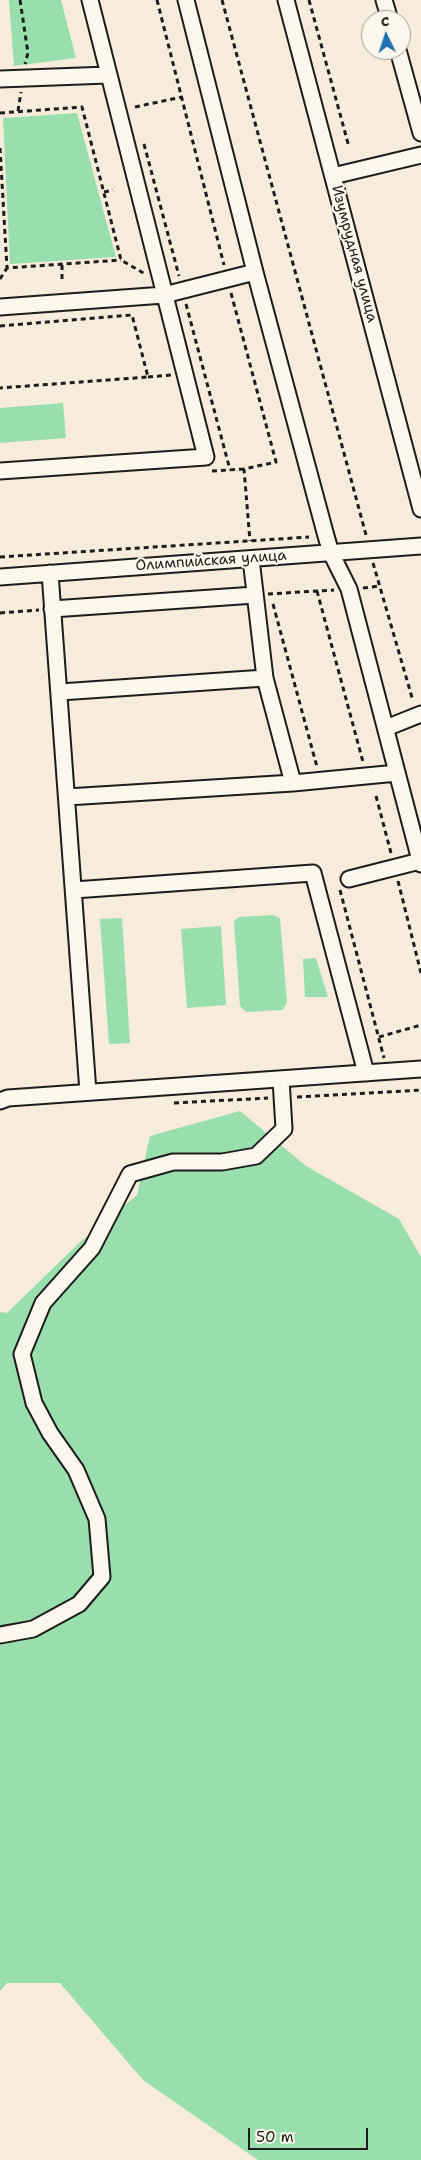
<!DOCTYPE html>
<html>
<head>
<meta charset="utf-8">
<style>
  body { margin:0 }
  #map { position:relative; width:421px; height:2160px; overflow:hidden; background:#f7ebdb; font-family:"Shantell Sans",sans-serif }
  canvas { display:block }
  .north { position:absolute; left:361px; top:10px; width:50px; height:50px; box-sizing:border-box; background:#fbf7ec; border:1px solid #a29f99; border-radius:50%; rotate:356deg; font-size:14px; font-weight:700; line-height:20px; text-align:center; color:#1c1c1c }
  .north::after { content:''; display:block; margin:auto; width:18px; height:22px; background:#1f6fb2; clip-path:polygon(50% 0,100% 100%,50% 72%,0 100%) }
  .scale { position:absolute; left:248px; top:2128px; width:120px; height:22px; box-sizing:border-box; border:2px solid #1c1c1c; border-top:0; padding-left:6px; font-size:15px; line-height:18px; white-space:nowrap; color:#1c1c1c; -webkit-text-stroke:4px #fbf7ec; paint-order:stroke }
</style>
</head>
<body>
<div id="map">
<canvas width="421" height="2160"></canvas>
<div class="north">С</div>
<div class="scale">50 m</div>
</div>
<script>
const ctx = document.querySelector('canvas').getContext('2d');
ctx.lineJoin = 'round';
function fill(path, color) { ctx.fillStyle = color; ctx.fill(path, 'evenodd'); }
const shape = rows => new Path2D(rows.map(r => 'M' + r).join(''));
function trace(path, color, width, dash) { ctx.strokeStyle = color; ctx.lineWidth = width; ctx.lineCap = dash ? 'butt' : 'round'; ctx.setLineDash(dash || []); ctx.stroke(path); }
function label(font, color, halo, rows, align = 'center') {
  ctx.font = font + ' "Shantell Sans",sans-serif'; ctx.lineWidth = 4.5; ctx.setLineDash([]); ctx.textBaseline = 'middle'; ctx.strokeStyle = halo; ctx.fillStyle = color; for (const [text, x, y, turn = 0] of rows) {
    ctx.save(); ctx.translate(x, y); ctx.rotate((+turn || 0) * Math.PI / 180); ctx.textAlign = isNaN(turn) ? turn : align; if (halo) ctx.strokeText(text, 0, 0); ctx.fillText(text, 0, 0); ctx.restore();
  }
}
const green = shape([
  [9,0,61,0,76,58,14,66],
  [77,113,116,257,10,264,3,118],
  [63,403,66,438,0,443,0,408],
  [272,915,280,918,287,1003,282,1010,246,1012,240,1006,234,921,239,917],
  [122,918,130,1043,109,1044,100,919],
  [221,926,226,1005,187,1008,181,929],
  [316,958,328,997,305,997,303,959],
  [240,1111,306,1166,399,1219,421,1257,421,2160,258,2160,143,2080,60,1983,7,1983,0,1991,0,1312,7,1313,79,1243,137,1195,150,1136]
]);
const path = shape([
  [20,0,28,53,25,64],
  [157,0,224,265],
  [222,0,366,535],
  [309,0,349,147],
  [135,107,182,97],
  [18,111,21,92],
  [0,113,82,107,121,260,145,274],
  [144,144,179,276],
  [0,148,7,268,121,260],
  [104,192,113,190],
  [62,265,62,283],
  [0,279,7,268],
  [231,293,276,462,244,469,250,541],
  [186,304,230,470],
  [0,326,132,315,148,377,0,388],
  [148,377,172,375],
  [212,471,244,469],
  [0,557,309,537],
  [373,563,413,701],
  [363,588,380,586],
  [317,591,363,762],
  [268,594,334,590],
  [273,604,317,767],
  [0,613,39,610],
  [376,796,391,853],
  [398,881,421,973],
  [340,890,384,1058],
  [379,1037,421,1025],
  [297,1097,421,1090],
  [174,1103,268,1098]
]);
const minor = shape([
  [186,0,255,272,326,536,331,553,349,589,421,864],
  [286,0,421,509],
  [384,0,390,20],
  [398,50,421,133],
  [0,79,108,75],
  [333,176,421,155],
  [0,307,164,295,255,272],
  [0,471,206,457,90,0],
  [251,559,265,678,293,783],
  [50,573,88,1092],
  [0,577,421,546],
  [52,609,255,595],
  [60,692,265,678],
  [386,728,421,714],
  [67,797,293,783,397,773],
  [349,879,420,861],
  [74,890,313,873,366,1073],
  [0,1101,8,1098,421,1069],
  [0,1635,33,1629,79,1604,102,1577,97,1519,76,1470,50,1433,34,1403,22,1354,43,1303,92,1248,130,1174,173,1162,222,1162,256,1156,284,1129,281,1079]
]);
const streetNames = [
  ["Изумрудная улица",354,254,75],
  ["Олимпийская улица",211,561,-4]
];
fill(green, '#98dfad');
trace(minor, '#1c1c1c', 19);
trace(path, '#1c1c1c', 3, [5, 4]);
trace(minor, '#fbf7ec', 15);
label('15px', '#1c1c1c', '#fbf7ec', streetNames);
</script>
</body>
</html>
